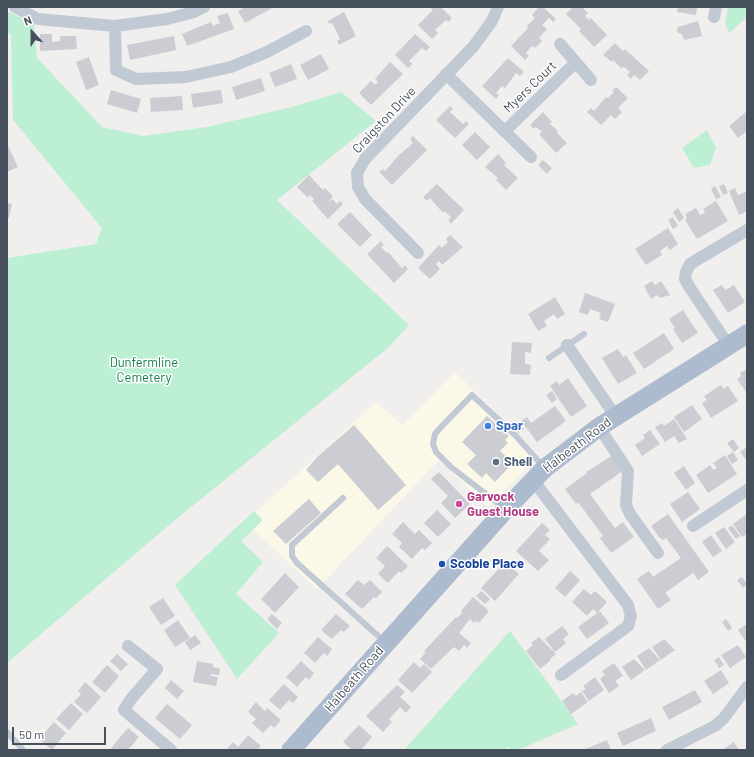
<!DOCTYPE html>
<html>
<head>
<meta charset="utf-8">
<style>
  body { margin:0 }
  #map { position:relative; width:754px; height:757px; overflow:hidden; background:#f1eeee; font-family:Barlow,sans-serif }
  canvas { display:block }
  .frame { position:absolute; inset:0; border:8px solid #46505c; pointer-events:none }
  .north { position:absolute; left:12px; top:12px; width:40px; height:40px; -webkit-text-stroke:3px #fff; paint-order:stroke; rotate:339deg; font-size:11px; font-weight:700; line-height:16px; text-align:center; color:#46505c }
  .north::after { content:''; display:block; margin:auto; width:14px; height:18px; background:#46505c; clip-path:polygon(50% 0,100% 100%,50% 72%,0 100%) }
  .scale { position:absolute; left:12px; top:727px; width:94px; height:18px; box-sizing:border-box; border:2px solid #46505c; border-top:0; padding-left:5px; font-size:12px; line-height:14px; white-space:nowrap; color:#46505c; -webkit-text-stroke:3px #fff; paint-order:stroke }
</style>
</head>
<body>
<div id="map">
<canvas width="754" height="757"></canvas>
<div class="frame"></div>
<div class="north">N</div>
<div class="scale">50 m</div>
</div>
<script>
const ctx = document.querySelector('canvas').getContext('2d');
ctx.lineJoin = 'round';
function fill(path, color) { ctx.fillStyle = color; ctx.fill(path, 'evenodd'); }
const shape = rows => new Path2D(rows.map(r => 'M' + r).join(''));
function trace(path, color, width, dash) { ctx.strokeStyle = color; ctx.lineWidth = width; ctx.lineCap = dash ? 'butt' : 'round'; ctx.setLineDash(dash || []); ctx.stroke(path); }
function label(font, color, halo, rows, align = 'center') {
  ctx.font = font + ' Barlow,sans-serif'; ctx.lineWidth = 3; ctx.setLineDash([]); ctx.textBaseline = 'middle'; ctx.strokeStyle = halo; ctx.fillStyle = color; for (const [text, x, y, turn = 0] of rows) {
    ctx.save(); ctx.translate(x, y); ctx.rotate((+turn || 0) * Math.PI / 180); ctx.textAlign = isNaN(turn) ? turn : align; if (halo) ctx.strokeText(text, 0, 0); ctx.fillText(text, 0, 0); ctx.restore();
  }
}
const commercial = shape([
  [455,372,539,455,488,507,439,460,317,589,245,522,376,402,403,425]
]);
const green = shape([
  [728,7,747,7,747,17,729,33,725,24],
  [7,11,34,24,37,58,102,127,143,136,207,127,292,107,341,92,376,121,277,200,409,325,389,347,175,520,7,663,7,258,96,244,102,228,13,120,11,35,7,32],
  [707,130,716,148,710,165,694,168,682,148],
  [254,511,263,520,241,541,263,562,236,594,279,633,237,679,175,585],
  [510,631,578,724,518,750,511,750,510,747,504,750,404,750]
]);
const building = shape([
  [245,7,274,7,245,23,238,11],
  [430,7,441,7,452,18,448,22,446,20,435,30,438,33,432,39,418,25,433,10],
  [539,7,543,7,556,19,553,22,549,18,542,25,547,29,539,38,542,41,535,48,532,46,526,53,529,56,525,60,511,46,528,28,527,26,535,18,532,15],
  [573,7,582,7,588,13,585,16,589,20,591,18,607,35,594,47,579,31,581,29,566,14],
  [678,7,697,7,696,15,677,12],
  [344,12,356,36,339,45,337,41,340,39,332,23,329,24,328,21],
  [228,13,234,29,187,46,182,34,211,22,213,26,220,23,217,16],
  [698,21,702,36,684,40,682,34,678,33,677,29,678,27],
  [40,34,52,34,52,42,60,41,60,36,76,36,77,49,40,51],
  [415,34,430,47,426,51,422,48,409,61,413,64,408,68,395,55],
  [174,36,176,50,130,60,127,45],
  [615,43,623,51,625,49,649,71,640,80,634,75,631,79,627,75,630,72,624,67,621,68,613,60,612,62,603,55],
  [321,54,329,69,308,80,300,65],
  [89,57,99,85,86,90,76,62],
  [508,58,524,72,520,76,516,73,505,88,502,86,496,93,499,95,496,99,482,86],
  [390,62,403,74,371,105,359,93,371,81,375,85,378,82,375,79],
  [291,64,297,79,275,87,269,73],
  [261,78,265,91,236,100,232,87],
  [616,87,628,98,618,108,622,112,615,119,611,115,601,125,587,112,591,108,594,111,606,97,608,98,614,92,612,91],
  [111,90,141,99,137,113,107,104],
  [221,90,223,103,193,108,191,94],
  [182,96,183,110,151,112,150,98],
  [450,106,453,109,450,112,463,124,466,121,469,124,455,138,436,120],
  [747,111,747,131,738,138,729,126],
  [543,112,552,122,550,124,558,131,557,133,567,143,556,153,539,134,542,132,536,127,534,129,530,125],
  [475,132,490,147,477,160,462,145],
  [413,136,427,150,392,185,379,172,383,169,385,171,398,156,413,143,410,139],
  [7,144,18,167,7,172],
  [498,154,506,163,504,165,518,178,506,190,496,180,498,178,485,167],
  [543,160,552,168,547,174,538,165],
  [309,175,323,190,325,188,333,196,327,204,332,199,337,204,340,201,343,204,328,219,312,201,314,199,310,195,308,198,297,187],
  [437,184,464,210,451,224,448,220,451,217,444,211,443,213,430,198,427,201,423,197],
  [724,184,728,193,723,195,719,186],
  [715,186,721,197,716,199,711,189],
  [735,188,738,195,747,191,747,211,739,215,729,191],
  [716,201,728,221,697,239,685,220,687,218,685,214,696,208,700,215,705,213,703,209],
  [7,203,12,204,9,218,7,218],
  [678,208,684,218,679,222,673,212],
  [350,212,372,235,360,247,337,224],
  [673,217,678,226,673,229,668,220],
  [668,228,678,244,670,250,667,246,660,251,662,255,646,265,635,249],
  [450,235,463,247,442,265,439,261,436,264,440,269,430,279,418,268,439,245,442,248,448,242,446,239],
  [381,241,384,245,381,247,387,253,388,252,402,268,405,265,408,269,394,283,367,254],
  [652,281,655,285,661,281,670,295,660,298,657,295,651,299,644,286],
  [722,285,725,290,734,285,745,302,728,313,713,290],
  [585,293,615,304,608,322,599,319,601,313,590,309,588,315,579,312],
  [555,297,565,314,557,319,554,314,544,321,547,326,538,331,528,314],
  [683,310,698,333,682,343,673,329,675,328,669,319],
  [664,333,674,349,644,369,633,353],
  [512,342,532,343,531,353,525,352,525,364,531,365,530,375,510,374],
  [618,349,623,357,626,355,637,373,618,384,602,358],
  [747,369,747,391,746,392,737,379,741,376,740,373],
  [568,378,587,406,571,417,550,386,557,381,559,385],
  [721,385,723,389,728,386,738,401,711,418,702,403,707,400,704,396],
  [552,391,557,399,552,403,546,395],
  [692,405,702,419,684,432,674,417],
  [555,406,566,421,537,442,521,421,527,417,531,423],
  [487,416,509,436,505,440,508,443,500,451,513,463,495,482,486,473,482,478,467,464,476,455,462,442],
  [674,419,687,439,679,443,674,436,665,442,655,427,662,423,664,426],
  [516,422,524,429,519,433,512,426],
  [354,425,406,485,378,510,338,464,318,482,306,470,317,457],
  [650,430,660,444,642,456,635,445,645,438,643,435],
  [733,439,739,448,734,452,727,443],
  [747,447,747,461,740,452],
  [733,452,738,460,732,464,727,456],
  [613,455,624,470,590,494,615,528,623,522,634,537,611,553,600,538,603,536,578,502,576,504,565,489,587,473,586,472],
  [725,455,737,474,708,493,696,475,710,465,713,470,717,468,713,463],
  [684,466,695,483,686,490,674,473],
  [439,472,470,504,455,518,441,503,448,496,431,479],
  [688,492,700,509,682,522,670,504],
  [309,499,321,513,286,544,273,531],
  [437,510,451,524,438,537,424,523],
  [668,514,709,572,698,580,693,573,665,593,671,600,658,609,637,579,649,571,653,577,681,558,666,538,663,540,659,537,651,526],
  [747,514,747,534,742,537,733,524],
  [403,522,415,534,419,530,432,543,425,550,422,548,412,559,399,547,402,543,392,534],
  [542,523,550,530,545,535,550,539,539,551,549,560,538,571,516,551],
  [732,525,740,536,736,539,728,528],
  [724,527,735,542,726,549,715,533],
  [711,535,722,551,713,557,702,542],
  [387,546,408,566,401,573,399,571,388,583,378,574,385,566,376,558],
  [505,562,519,574,495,601,481,588],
  [570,571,580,580,565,597,555,588],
  [285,573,299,587,275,613,261,599],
  [742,577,747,584,743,588,737,580],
  [358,580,364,585,370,580,382,592,376,598,374,597,362,609,345,594],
  [584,589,591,595,595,591,607,602,597,613,593,609,587,616,572,602],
  [481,591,490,599,485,604,476,596],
  [473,597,489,611,479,623,476,621,474,623,470,619,459,633,471,643,467,648,464,645,459,651,454,647,431,669,420,659,426,652,424,651,456,617,457,618,462,613,461,611],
  [163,598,175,616,161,625,149,607],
  [600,611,609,623,587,639,578,627],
  [272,614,282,623,277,629,267,619],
  [336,614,350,626,344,632,341,630,332,639,321,630],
  [726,619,732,628,728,631,722,622],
  [178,620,190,638,175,647,164,630],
  [747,624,747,643,738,630],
  [562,626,569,634,563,639,566,643,555,652,545,639],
  [195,635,201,643,190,650,185,642],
  [318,637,332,649,327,656,324,653,315,663,304,653],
  [539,637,556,654,550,659,551,660,540,669,526,651,533,645,531,643],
  [664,639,675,650,661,660,652,647],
  [738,645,746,657,730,668,721,655],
  [649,648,660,660,646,670,637,656],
  [117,654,128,664,121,671,110,661],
  [719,657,724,665,719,668,714,660],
  [634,659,645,670,631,680,622,667],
  [197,661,213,664,213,667,220,669,219,675,211,674,211,676,218,677,216,686,193,682],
  [301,661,314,673,309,680,306,677,297,687,286,677],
  [414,662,420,668,424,664,432,672,412,693,398,680],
  [614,663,623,676,615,681,619,686,609,693,600,679,605,675,602,671],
  [107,665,119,676,105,693,92,682],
  [721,670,729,683,713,694,704,681],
  [595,677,604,690,589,701,582,691,586,689,583,686],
  [171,680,184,691,177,699,165,688],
  [85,682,101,697,87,713,74,702,81,694,78,691],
  [284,684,298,697,293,703,289,700,280,710,269,700],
  [397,685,405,692,400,697,411,707,406,713,400,707,389,719,392,722,383,732,366,716],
  [695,690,702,702,669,720,662,707],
  [581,692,588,702,571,714,562,701,573,693,576,696],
  [256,702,265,711,267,708,281,720,274,728,271,725,263,733,252,723,256,719,248,712],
  [71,703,83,714,69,730,56,719],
  [167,704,192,725,180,739,155,718],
  [651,718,656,731,623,746,617,733],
  [54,722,66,733,52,750,39,739],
  [359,725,372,737,361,750,352,750,343,742],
  [128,728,139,737,128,750,114,750,111,748],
  [248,735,261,746,257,750,227,749,233,742,238,747],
  [607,740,611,750,583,750],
  [734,742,739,750,722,750]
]);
const service = shape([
  [549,358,584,334],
  [343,498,292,545,292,556,297,563,385,642],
  [504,508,451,467,436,452,433,444,435,434,441,427,472,395,515,435,543,466],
  [7,732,23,750]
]);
const minor = shape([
  [15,7,38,19,115,26,167,19,194,12,204,7],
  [714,17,716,7],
  [115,26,116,70,136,79,186,77,231,67,267,52,306,31],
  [560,44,591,80],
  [446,74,531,157],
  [505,131,575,63],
  [418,253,365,199,358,187,357,173,365,159,473,47,492,21,498,7],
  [567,345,616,417],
  [729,346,690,288,685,279,686,272,690,264,747,230],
  [599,427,628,471,626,505,630,514,658,553],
  [533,480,628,605,631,616,628,626,561,675],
  [693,526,747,490],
  [128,646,157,669,131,699,124,710,171,750],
  [667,750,715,726,724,718,747,687]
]);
const primary = shape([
  [291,750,506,509,545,468,599,427,747,334]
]);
const markers = [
  [488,426,4,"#3f7fe0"],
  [496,462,4,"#5c6f8a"],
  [459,504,4,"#d1479c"],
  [442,564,4,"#1a4fb4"]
];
const streetNames = [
  ["Myers Court",530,87,-44],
  ["Craigston Drive",384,120,-47],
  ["Halbeath Road",577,445,-37],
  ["Halbeath Road",354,679,-49]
];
const parkNames = [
  ["Dunfermline",144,363],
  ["Cemetery",144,378]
];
const shopNames = [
  ["Spar",496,426]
];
const serviceNames = [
  ["Shell",504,462]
];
const hotelNames = [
  ["Garvock",467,497],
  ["Guest House",467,512]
];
const transitNames = [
  ["Scobie Place",450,564]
];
fill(commercial, '#fcf8e7');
fill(green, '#bcefd4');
fill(building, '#cbcdd3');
trace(service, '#c1c9d4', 6);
trace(minor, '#c1c9d4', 12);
trace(primary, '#adbbce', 19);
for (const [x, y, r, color] of markers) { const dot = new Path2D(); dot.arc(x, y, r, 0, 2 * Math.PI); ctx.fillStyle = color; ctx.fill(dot); trace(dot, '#fff', 1.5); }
label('13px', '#46505c', '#fff', streetNames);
label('13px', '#167e52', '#fff', parkNames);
label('bold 13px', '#366cbe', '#fff', shopNames, 'left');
label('bold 13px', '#4e5e75', '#fff', serviceNames, 'left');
label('bold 13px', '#b23c85', '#fff', hotelNames, 'left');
label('bold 13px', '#164399', '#fff', transitNames, 'left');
</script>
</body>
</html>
